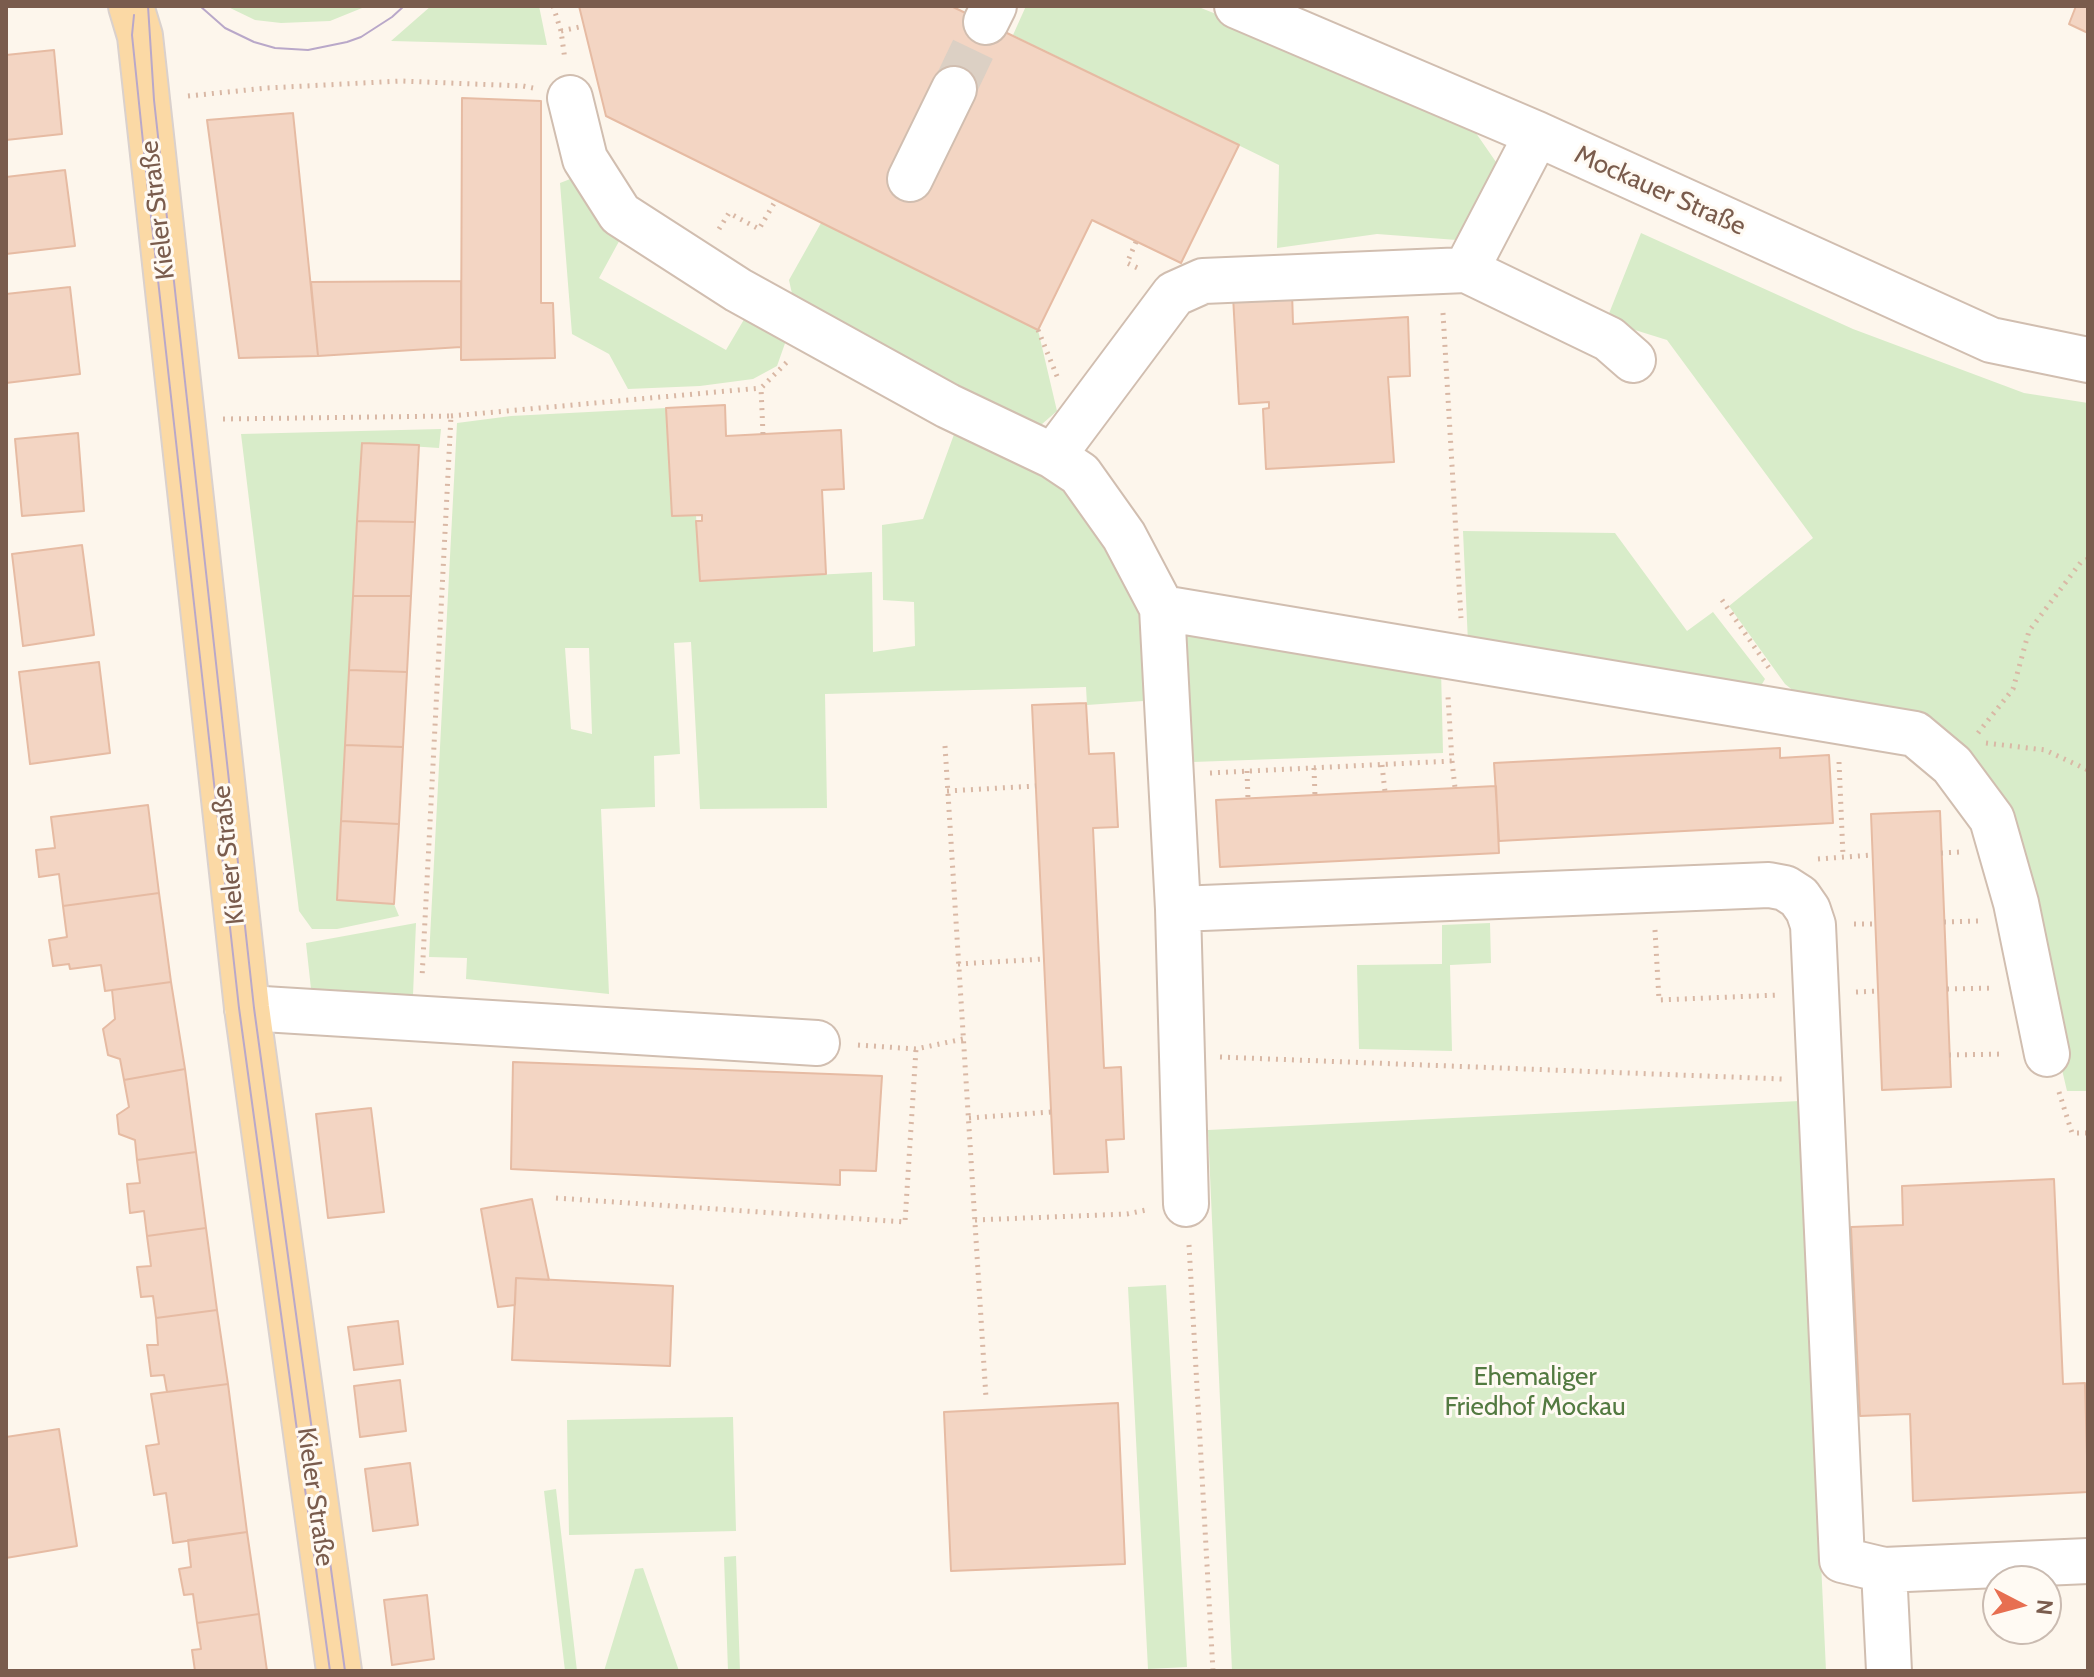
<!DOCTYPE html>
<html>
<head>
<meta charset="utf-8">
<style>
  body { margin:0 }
  #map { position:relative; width:2094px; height:1677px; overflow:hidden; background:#fdf6ec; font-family:Cabin,sans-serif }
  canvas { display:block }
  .frame { position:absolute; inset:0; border:8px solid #7a5c4d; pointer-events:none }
  .north { position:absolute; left:1982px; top:1565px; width:80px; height:80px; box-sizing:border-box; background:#fffaf3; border:2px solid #cabbb1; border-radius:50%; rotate:96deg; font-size:22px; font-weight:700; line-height:32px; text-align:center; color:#7a5c4d }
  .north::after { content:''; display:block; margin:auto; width:28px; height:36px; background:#e76f51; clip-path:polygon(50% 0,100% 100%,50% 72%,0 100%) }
</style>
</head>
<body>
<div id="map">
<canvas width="2094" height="1677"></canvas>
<div class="frame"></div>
<div class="north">N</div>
</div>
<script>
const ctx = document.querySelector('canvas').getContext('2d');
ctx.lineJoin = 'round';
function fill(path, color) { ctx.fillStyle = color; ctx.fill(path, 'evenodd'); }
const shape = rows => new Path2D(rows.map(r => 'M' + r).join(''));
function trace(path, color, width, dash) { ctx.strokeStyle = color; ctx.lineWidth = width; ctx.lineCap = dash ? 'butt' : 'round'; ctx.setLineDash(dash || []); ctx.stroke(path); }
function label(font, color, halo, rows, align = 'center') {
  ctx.font = font + ' Cabin,sans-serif'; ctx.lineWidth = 6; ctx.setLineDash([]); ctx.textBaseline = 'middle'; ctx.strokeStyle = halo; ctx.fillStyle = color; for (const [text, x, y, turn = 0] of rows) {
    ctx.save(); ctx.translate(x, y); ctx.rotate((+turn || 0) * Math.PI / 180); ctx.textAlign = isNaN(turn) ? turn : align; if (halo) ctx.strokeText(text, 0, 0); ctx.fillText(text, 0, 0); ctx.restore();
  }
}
const green = shape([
  [226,6,367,6,330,21,281,23,255,20],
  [431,6,539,6,547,45,391,41],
  [1026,6,1196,6,1336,62,1469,123,1496,162,1457,240,1377,234,1277,248,1279,165,1013,35],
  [583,174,623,234,599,278,726,350,749,311,789,332,777,366,753,379,700,386,628,389,609,354,572,334,560,183],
  [821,223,1038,330,1057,411,1034,431,794,303,789,280],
  [1641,233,1853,329,2024,393,2088,403,2088,1098,2087,1091,2067,1091,1999,802,1804,699,1785,684,1729,606,1813,538,1667,340,1606,321],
  [666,408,672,516,696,515,700,581,872,572,873,652,915,646,914,602,883,600,882,525,923,519,956,429,1038,471,1076,502,1133,576,1157,700,1087,705,1086,687,825,694,827,808,700,809,691,642,674,643,680,754,654,756,655,807,601,809,609,994,466,979,467,958,429,957,457,423,511,416],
  [565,648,589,648,592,734,571,729],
  [441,429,439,448,362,443,337,900,394,904,399,916,337,929,312,929,299,911,241,434],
  [1463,531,1615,533,1687,631,1713,612,1765,679,1758,691,1468,643],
  [1185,632,1441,669,1443,753,1193,762],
  [416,923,413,995,311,989,306,943],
  [1490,923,1491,963,1450,965,1452,1051,1359,1049,1357,965,1442,964,1442,925],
  [1800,1101,1826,1671,1232,1671,1208,1130],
  [1166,1285,1187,1667,1148,1669,1128,1287],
  [733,1417,736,1531,569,1535,567,1420],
  [556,1489,577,1671,565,1671,544,1491],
  [736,1556,740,1671,728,1671,724,1557],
  [643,1568,679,1671,604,1671,635,1569]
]);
const building = shape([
  [579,6,951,6,1239,145,1181,263,1092,220,1038,330,606,116,579,6],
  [2076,6,2088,6,2088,33,2069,24,2076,6],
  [54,50,62,134,6,140,6,55,54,50],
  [462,98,541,101,541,303,553,303,555,358,461,360,462,98],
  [293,113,318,356,239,358,207,120,293,113],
  [65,170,75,246,6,254,6,177,65,170],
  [461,281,461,347,318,356,311,282,461,281],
  [70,287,80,374,6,383,6,294,70,287],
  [1292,292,1293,324,1408,317,1410,376,1388,377,1394,462,1266,469,1263,409,1269,408,1269,402,1239,404,1233,296,1292,292],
  [725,405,726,436,841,430,844,489,822,490,826,574,700,581,696,521,702,521,702,515,672,516,666,408,725,405],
  [78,433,84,511,22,516,15,439,78,433],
  [362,443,419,445,415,522,357,521,362,443],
  [357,521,415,522,411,596,353,596,357,521],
  [82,545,94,635,23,646,12,554,82,545],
  [353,596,411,596,407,672,349,670,353,596],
  [99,662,110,753,30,764,19,672,99,662],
  [349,670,407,672,403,747,345,745,349,670],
  [1086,703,1089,754,1114,753,1118,827,1093,828,1104,1068,1121,1067,1124,1139,1106,1140,1108,1172,1054,1174,1032,705,1086,703],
  [345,745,403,747,399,824,341,821,345,745],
  [1780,748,1780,758,1829,755,1833,823,1499,841,1494,763,1780,748],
  [1496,786,1499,853,1220,867,1216,800,1496,786],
  [148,805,159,893,63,906,59,874,39,877,36,850,55,848,51,817,148,805],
  [1940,811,1951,1087,1882,1090,1871,814,1940,811],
  [341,821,399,824,394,904,337,900,341,821],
  [159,893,171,982,105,991,101,965,70,969,69,964,53,966,49,940,67,937,63,906,159,893],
  [171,982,185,1069,124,1080,120,1059,108,1055,103,1029,115,1019,112,990,171,982],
  [513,1062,882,1076,876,1171,840,1170,840,1185,511,1169,513,1062],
  [185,1069,196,1152,137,1160,135,1140,119,1134,117,1115,129,1107,124,1080,185,1069],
  [371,1108,384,1212,328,1218,316,1114,371,1108],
  [196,1152,206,1228,147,1236,144,1211,130,1213,127,1184,140,1183,137,1160,196,1152],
  [2054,1179,2063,1384,2085,1383,2088,1492,1913,1501,1910,1414,1860,1416,1851,1227,1903,1225,1902,1186,2054,1179],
  [532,1199,549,1280,516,1278,515,1305,498,1307,481,1209,532,1199],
  [206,1228,217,1310,156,1318,153,1296,141,1297,137,1267,151,1266,147,1236,206,1228],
  [516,1278,673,1286,670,1366,512,1360,516,1278],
  [217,1310,228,1384,167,1392,164,1375,151,1376,147,1345,158,1345,156,1318,217,1310],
  [398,1321,403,1364,354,1370,348,1327,398,1321],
  [400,1380,406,1431,360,1437,354,1386,400,1380],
  [228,1384,247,1532,173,1543,166,1493,154,1495,146,1446,159,1444,151,1394,228,1384],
  [1118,1403,1125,1564,951,1571,944,1412,1118,1403],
  [59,1429,77,1546,6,1558,6,1437,59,1429],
  [410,1463,418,1525,373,1531,365,1469,410,1463],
  [247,1532,259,1614,197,1623,193,1594,184,1595,179,1569,191,1567,188,1540,247,1532],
  [427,1595,434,1659,392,1665,384,1600,427,1595],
  [259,1614,267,1671,195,1671,192,1650,201,1649,197,1623,259,1614]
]);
const minorTunnel = shape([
  [954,89,986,22]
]);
const path = shape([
  [553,6,561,31,565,60],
  [561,31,584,26],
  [188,96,267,88,401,81,523,86,533,88],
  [719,229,729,213,759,229,776,200],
  [1136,242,1127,263,1142,270],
  [1443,313,1461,618],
  [1038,330,1059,381],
  [451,416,761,388],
  [223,419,451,416,422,978],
  [763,434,761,388,787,362],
  [1722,600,1769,668],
  [1978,733,2013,689,2029,631,2081,562,2088,559],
  [1986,743,2045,750,2088,770],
  [945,746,986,1398],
  [1452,761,1455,788],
  [1839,762,1843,856],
  [1382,765,1385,792],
  [1314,768,1315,796],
  [1247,771,1248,799],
  [1210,773,1452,761,1448,697],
  [947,791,1036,786],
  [1941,853,1960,852],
  [1818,859,1872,855],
  [1944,922,1978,921],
  [1854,924,1875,924],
  [1655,930,1659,1000,1778,995],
  [958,964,1044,959],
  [1947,989,1995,988],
  [1856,992,1879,991],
  [858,1045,916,1049,963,1039],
  [1949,1055,2004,1054],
  [1220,1057,1782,1079],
  [2059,1092,2072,1133,2088,1133],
  [969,1118,1051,1112],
  [556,1198,905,1222,916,1049],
  [975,1220,1127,1214,1146,1210],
  [1189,1245,1213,1671]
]);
const minor = shape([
  [1237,6,1537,134,1991,340,2088,360],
  [986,22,994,6],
  [570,98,585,159,620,214,738,290,948,406,1053,456,1080,474,1124,536,1162,608,1178,909,1186,1204],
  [1537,134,1466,270,1609,339,1633,360],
  [910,179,954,89],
  [1053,456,1174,294,1203,281,1466,270],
  [1162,608,1915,734,1952,765,1992,819,2016,903,2047,1054],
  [1178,909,1769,885,1785,888,1799,897,1808,910,1813,925,1842,1560,1884,1570],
  [247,1008,817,1043],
  [1889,1671,1884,1570,2088,1561]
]);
const major = shape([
  [131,6,140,36,247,1008,339,1671]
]);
const tram = shape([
  [148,6,154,100,254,1008,345,1671],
  [200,6,225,28,254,42,275,48,308,50,347,42,361,37,392,17,404,6],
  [134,15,132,35,147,181,239,1008,330,1671]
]);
const streetNames = [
  ["Mockauer Straße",1660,191,24],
  ["Kieler Straße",158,210,-97],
  ["Kieler Straße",229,855,-96],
  ["Kieler Straße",315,1497,82]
];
const parkNames = [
  ["Ehemaliger",1535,1377],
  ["Friedhof Mockau",1535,1407]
];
fill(green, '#d8ecc9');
fill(building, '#f3d5c3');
trace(building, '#e6bba3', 2);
trace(minorTunnel, '#dcd0c4', 44, [44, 22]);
trace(minor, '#d1beb0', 48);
trace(major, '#dad1cd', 48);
trace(path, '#d9b8a5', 5, [2, 6]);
trace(minor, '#fff', 44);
trace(major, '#fbd9a5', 44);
trace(tram, '#b9a8c9', 2);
label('26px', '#7a5c4d', '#fffaf3', streetNames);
label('26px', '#537a41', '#fffaf3', parkNames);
</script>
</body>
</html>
